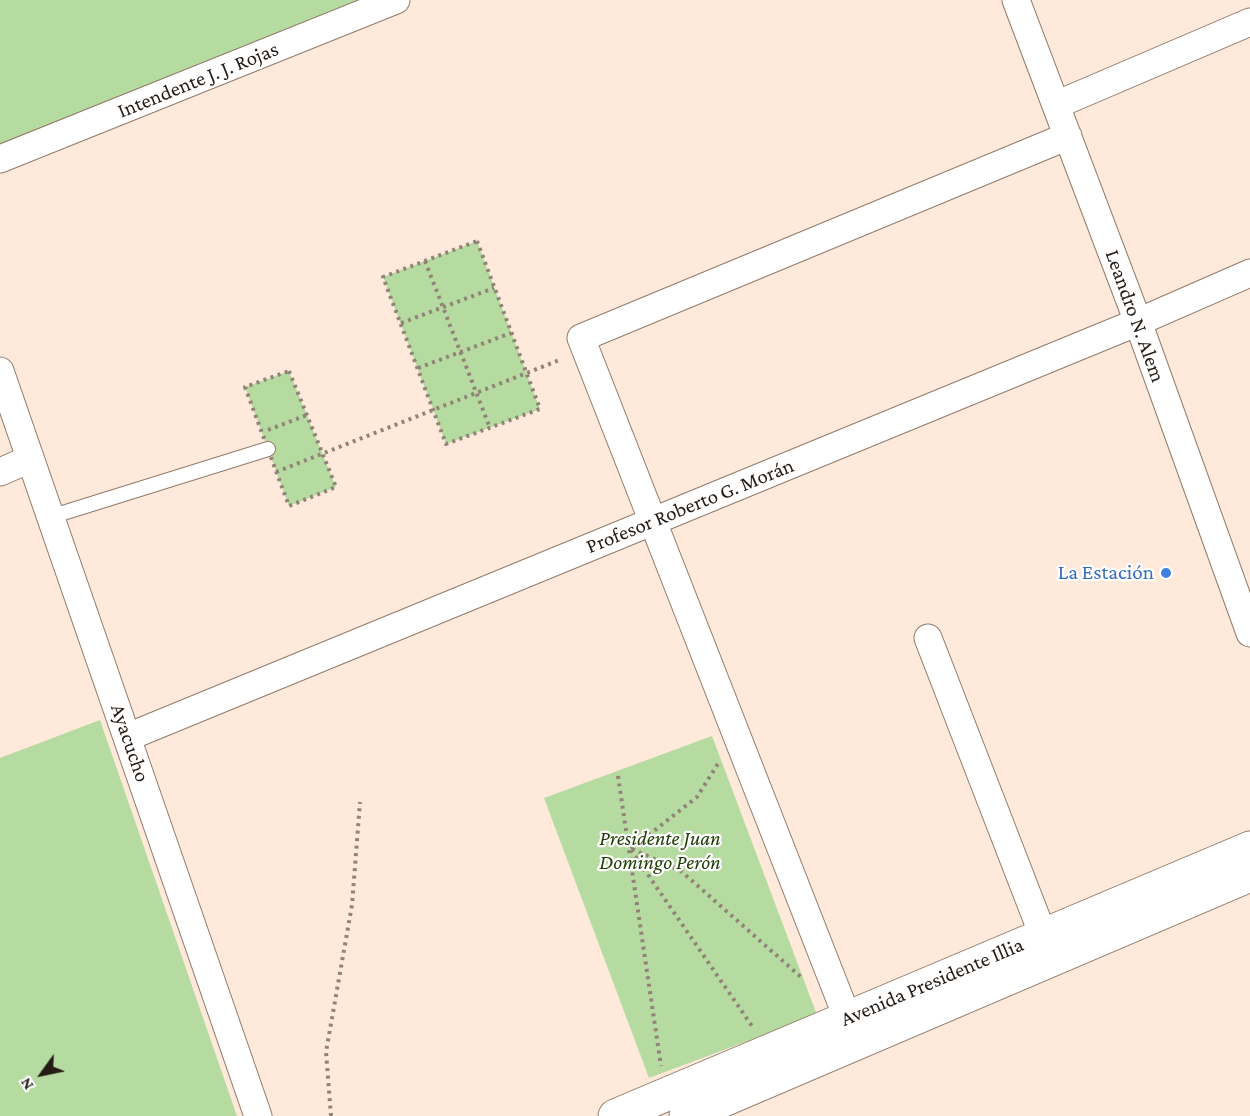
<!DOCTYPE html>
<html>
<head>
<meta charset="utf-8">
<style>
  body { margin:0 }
  #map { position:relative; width:1250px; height:1116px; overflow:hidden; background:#fee9da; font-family:"Crimson Pro",serif }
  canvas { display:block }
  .north { position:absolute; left:12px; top:1044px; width:60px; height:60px; -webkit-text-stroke:4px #fff; paint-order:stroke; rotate:237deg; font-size:16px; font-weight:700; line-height:24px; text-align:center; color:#251c15 }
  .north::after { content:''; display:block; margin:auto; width:21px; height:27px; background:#251c15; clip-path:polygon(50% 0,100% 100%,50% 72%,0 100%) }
</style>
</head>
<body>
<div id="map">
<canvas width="1250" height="1116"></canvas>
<div class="north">N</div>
</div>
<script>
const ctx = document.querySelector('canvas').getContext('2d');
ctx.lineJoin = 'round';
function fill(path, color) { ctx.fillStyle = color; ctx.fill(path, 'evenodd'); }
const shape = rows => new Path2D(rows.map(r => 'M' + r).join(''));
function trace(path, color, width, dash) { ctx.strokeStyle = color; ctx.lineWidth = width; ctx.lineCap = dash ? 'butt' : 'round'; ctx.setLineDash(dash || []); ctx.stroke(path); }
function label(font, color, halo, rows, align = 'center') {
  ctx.font = font + ' "Crimson Pro",serif'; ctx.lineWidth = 4.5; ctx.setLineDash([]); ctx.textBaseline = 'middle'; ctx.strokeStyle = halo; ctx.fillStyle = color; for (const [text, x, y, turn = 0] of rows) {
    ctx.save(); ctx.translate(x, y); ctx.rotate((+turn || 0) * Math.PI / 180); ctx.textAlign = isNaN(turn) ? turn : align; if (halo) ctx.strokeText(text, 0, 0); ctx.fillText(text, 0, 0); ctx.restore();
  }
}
const green = shape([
  [0,0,366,0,0,146],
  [477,241,540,409,446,444,383,277],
  [289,371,336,487,289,506,245,387],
  [100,720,237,1116,0,1116,0,758],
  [712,736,817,1015,649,1078,544,798]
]);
const path = shape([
  [477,241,540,409,446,444,383,277,477,241],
  [425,261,490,428],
  [401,323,494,288],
  [418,368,511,333],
  [289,371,336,487,289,506,245,387,289,371],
  [268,430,307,415],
  [276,472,562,359],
  [618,776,661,1066],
  [631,849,697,797,719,762],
  [632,849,681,871,801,977],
  [631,850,752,1026],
  [331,1116,326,1052,352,905,360,802]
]);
const lane = shape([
  [50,517,268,449]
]);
const street = shape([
  [1016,0,1138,322,1250,633],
  [1056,105,1250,22],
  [0,159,396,0],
  [0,371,258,1116],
  [0,472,30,459],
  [928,638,1050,953],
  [128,737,1138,322,1250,273],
  [854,1035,581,338,1068,136]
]);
const secondary = shape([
  [615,1116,1250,848],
  [686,1116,1250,875]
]);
const markers = [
  [1166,573,6,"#3f7fe0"]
];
const streetNames = [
  ["Intendente J. J. Rojas",198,80,-22],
  ["Leandro N. Alem",1135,316,70],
  ["Profesor Roberto G. Morán",690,506,-22],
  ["Ayacucho",130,743,71],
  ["Avenida Presidente Illia",932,982,-23]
];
const shopNames = [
  ["La Estación",1154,573]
];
const parkNames = [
  ["Presidente Juan",660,839],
  ["Domingo Perón",660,863]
];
fill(green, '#b6dba1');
trace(lane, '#927a69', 16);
trace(street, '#927a69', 29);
trace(secondary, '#927a69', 35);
trace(path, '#928378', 4, [3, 4.5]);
trace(lane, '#fff', 14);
trace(street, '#fff', 27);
trace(secondary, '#fff', 33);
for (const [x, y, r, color] of markers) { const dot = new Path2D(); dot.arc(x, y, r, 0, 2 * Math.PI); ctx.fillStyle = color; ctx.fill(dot); trace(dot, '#fff', 2); }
label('21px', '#251c15', '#fff', streetNames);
label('21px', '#366cbe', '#fff', shopNames, 'right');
label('italic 21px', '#213f06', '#fff', parkNames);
</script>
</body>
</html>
